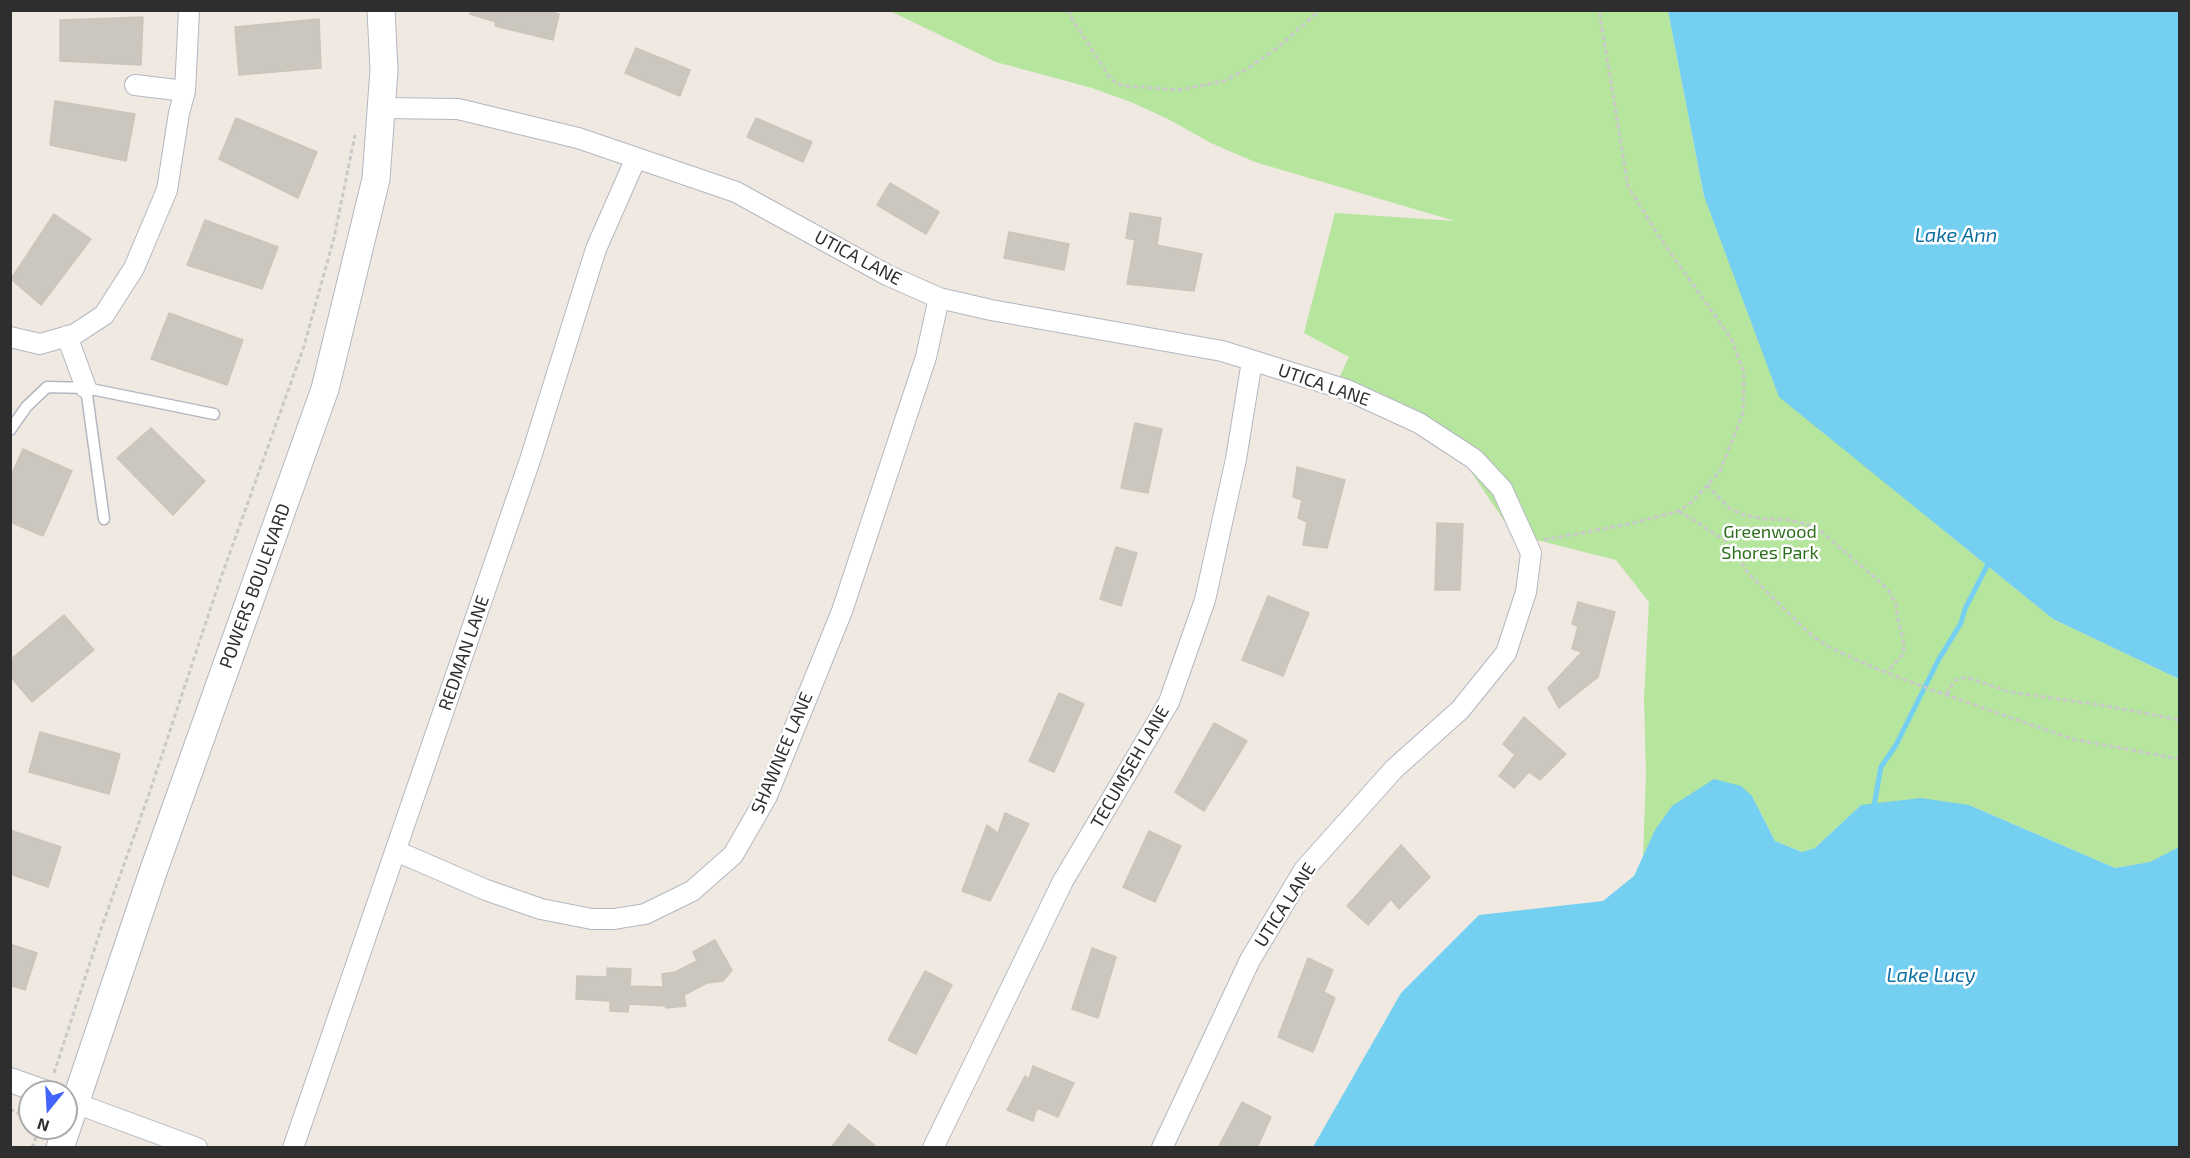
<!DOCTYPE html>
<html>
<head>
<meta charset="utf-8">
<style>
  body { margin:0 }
  #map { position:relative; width:2190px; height:1158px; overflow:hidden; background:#efe9e1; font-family:"Exo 2",sans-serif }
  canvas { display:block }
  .frame { position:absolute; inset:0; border:12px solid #2e2e2e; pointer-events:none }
  .north { position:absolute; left:18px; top:1080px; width:60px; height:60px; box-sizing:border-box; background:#fff; border:2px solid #ababab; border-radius:50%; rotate:198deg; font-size:16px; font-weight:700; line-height:24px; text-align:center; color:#2e2e2e }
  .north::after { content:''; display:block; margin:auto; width:21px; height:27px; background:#4264fb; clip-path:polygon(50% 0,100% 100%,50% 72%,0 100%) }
</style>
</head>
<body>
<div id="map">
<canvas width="2190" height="1158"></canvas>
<div class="frame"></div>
<div class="north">N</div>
</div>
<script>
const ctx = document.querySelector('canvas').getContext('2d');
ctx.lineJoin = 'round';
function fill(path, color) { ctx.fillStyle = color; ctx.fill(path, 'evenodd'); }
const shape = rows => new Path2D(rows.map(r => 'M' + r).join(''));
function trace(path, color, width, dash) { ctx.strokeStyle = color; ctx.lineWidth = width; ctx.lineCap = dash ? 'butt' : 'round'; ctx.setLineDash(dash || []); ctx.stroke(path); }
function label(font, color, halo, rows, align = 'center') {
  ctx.font = font + ' "Exo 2",sans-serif'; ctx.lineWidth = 5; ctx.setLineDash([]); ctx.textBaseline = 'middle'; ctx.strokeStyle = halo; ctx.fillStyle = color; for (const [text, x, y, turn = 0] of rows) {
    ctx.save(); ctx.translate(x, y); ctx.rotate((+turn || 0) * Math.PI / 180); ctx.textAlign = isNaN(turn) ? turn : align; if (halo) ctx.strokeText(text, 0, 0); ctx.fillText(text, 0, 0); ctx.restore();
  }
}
const green = shape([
  [890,11,1668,11,1704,196,1936,524,2053,619,2179,679,2179,847,2151,862,2115,868,1969,805,1861,805,1815,848,1802,852,1775,841,1752,796,1655,830,1643,857,1646,774,1644,699,1649,602,1616,560,1513,534,1451,442,1402,403,1340,376,1349,357,1304,333,1335,213,1455,221,1255,162,1211,143,1168,119,1131,102,1092,88,996,62]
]);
const water = shape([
  [1668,11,2179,11,2179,679,2053,619,1779,397,1704,196],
  [1714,779,1741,786,1752,796,1775,841,1802,852,1815,848,1861,805,1921,798,1969,805,2115,868,2150,862,2179,847,2179,1147,1313,1147,1401,993,1479,915,1603,901,1634,876,1655,830,1672,806]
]);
const stream = shape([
  [1873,811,1881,767,1896,745,1939,659,1961,623,1965,609,1990,560]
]);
const building = shape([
  [470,10,543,10,559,14,553,40,495,26,496,22,470,14,470,10],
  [143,17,141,65,60,61,60,20,143,17],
  [319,19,321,68,239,75,235,27,319,19],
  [636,48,690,70,680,96,625,73,636,48],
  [55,101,135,114,126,161,50,145,55,101],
  [236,118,317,152,298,198,219,159,236,118],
  [756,118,812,142,803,162,747,137,756,118],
  [890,183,939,212,926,234,877,205,890,183],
  [1130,213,1161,218,1157,245,1202,254,1194,291,1127,284,1135,240,1126,238,1130,213],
  [54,214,91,239,41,305,11,279,54,214],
  [205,220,278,247,262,289,187,265,205,220],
  [1009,232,1069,244,1064,270,1004,258,1009,232],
  [169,313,243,340,227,385,151,359,169,313],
  [1135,423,1162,429,1148,493,1121,488,1135,423],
  [151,428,205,481,173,515,117,458,151,428],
  [23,449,72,471,43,536,10,522,10,478,23,449],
  [1297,467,1345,480,1327,548,1303,545,1307,522,1298,518,1302,500,1293,497,1297,467],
  [1437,523,1463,524,1460,590,1435,590,1437,523],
  [1116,547,1137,553,1121,606,1100,599,1116,547],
  [1268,596,1309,613,1283,676,1242,660,1268,596],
  [1578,602,1615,612,1598,677,1559,708,1548,688,1582,652,1572,649,1578,626,1572,624,1578,602],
  [64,615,94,650,32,702,10,676,10,660,64,615],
  [1059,693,1084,704,1054,772,1029,761,1059,693],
  [1524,717,1566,754,1540,780,1529,772,1514,788,1499,776,1515,755,1503,744,1524,717],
  [1214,723,1247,741,1204,811,1175,792,1214,723],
  [40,732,120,754,109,794,29,772,40,732],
  [1005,813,1029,824,990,901,962,891,987,825,998,833,1005,813],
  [10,830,61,847,48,887,10,874,10,830],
  [1149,831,1181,846,1155,902,1123,887,1149,831],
  [1401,845,1430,877,1399,909,1391,899,1368,925,1347,906,1401,845],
  [715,940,732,970,723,981,707,983,684,995,686,1006,666,1008,665,1006,629,1004,628,1012,610,1011,610,1001,576,999,577,976,607,977,607,968,631,969,630,986,663,987,662,974,675,972,697,961,693,952,715,940],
  [10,944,37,953,25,990,10,985,10,944],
  [1092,948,1116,957,1098,1018,1072,1009,1092,948],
  [1308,958,1333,970,1324,992,1335,998,1313,1052,1278,1037,1308,958],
  [925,971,952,985,916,1054,888,1040,925,971],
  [1033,1066,1074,1083,1058,1117,1037,1108,1033,1121,1007,1110,1025,1076,1029,1079,1033,1066],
  [1242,1102,1271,1117,1257,1148,1218,1148,1242,1102],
  [849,1124,878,1148,831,1148,849,1124]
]);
const path = shape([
  [1069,10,1070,16,1111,79,1118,84,1128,86,1178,90,1224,81,1247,69,1276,49,1320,10],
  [1707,485,1729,508,1741,514,1764,519,1790,520,1816,527,1880,582,1889,591,1896,604,1897,615,1904,644,1903,654,1887,672],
  [1679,511,1726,541,1738,557,1748,573,1812,636,1831,648,1877,669,1932,690,2072,739,2180,759],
  [1544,540,1629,524,1679,511,1692,502,1720,471,1743,413,1744,373,1732,340,1658,235,1628,186,1599,10],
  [1947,694,1954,681,1966,677,2010,692,2107,706,2180,720],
  [54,1073,101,929,149,794,218,586,304,346,334,238,355,135],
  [10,1109,30,1119],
  [32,1148,39,1128]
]);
const service = shape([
  [86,388,104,519],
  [10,430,27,406,47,387,86,388,214,414]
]);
const minor = shape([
  [135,85,185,91],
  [381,108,458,109,578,138,736,192,887,275,939,298,991,310,1222,351,1347,390,1419,423,1474,459,1502,489,1531,553,1526,592,1506,653,1460,710,1394,769,1304,870,1250,960,1162,1148],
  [67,336,86,388],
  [10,337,40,344,75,334,104,315,134,268,167,190,179,113,185,91,189,10],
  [396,851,486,890,541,909,592,919,614,919,645,914,692,891,733,855,767,796,842,611,926,357,939,298],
  [75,1103,197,1148],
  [293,1148,530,460,596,249,636,158],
  [933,1148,1063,881,1169,702,1205,600,1236,459,1252,361]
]);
const tertiary = shape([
  [10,1080,44,1092]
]);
const secondary = shape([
  [60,1148,153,872,325,389,376,179,384,70,381,10]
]);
const streetNames = [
  ["UTICA LANE",858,258,28],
  ["UTICA LANE",1324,385,19],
  ["POWERS BOULEVARD",255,586,-70],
  ["REDMAN LANE",464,653,-71],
  ["SHAWNEE LANE",782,753,-67],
  ["TECUMSEH LANE",1130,767,-60],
  ["UTICA LANE",1285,905,-57]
];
const parkNames = [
  ["Greenwood",1770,532],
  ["Shores Park",1770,553]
];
const waterNames = [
  ["Lake Ann",1956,235],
  ["Lake Lucy",1931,975]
];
fill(green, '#b6e59e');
fill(water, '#75cff0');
trace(stream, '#75cff0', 5);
fill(building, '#cbc7bf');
trace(building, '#cbc5ba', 1.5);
trace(service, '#b4b7c1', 13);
trace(minor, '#b4b7c1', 22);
trace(tertiary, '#b4b7c1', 26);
trace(secondary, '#b4b7c1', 29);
trace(path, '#c9c9c9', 3, [4.5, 3]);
trace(service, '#fff', 10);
trace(minor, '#fff', 20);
trace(tertiary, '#fff', 24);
trace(secondary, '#fff', 27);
label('18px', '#2e2e2e', '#fff', streetNames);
label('18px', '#2c6e1b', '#fff', parkNames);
label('italic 20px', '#0d6fa3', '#fff', waterNames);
</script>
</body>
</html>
